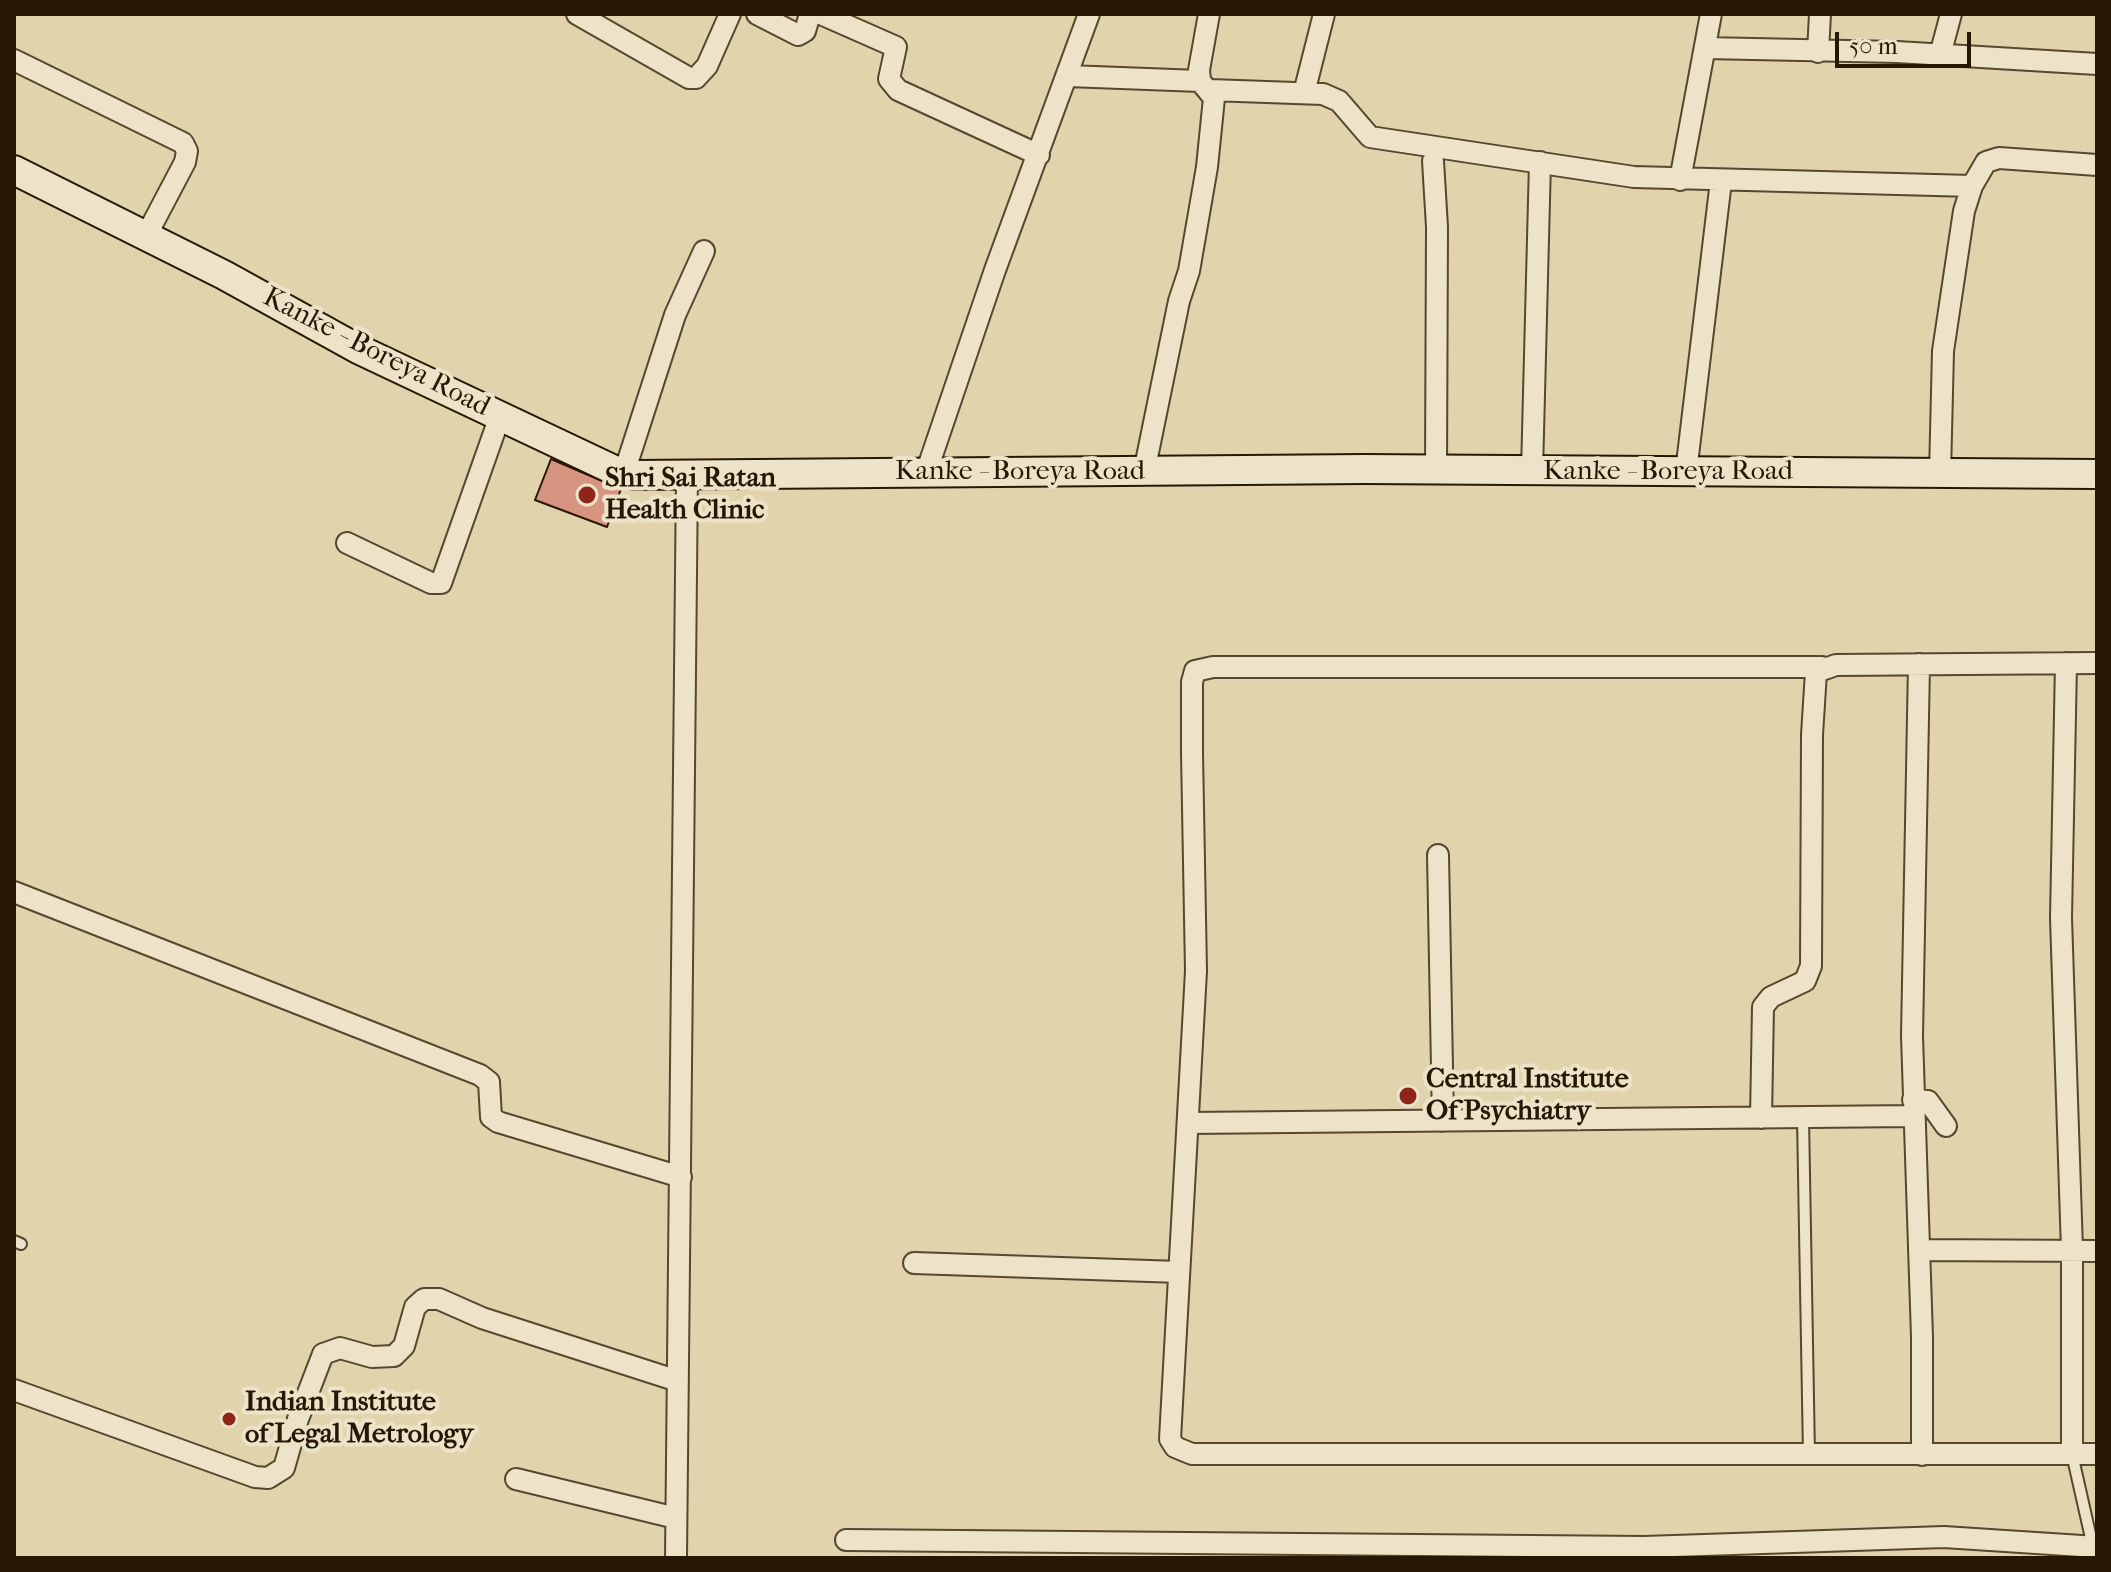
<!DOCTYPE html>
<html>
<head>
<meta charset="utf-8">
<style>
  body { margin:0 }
  #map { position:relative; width:2111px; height:1572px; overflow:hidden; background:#e1d4ac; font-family:"IM FELL French Canon",serif }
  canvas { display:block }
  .frame { position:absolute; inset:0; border:16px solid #271805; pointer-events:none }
  .scale { position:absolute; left:1835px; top:32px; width:136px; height:36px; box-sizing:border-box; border:4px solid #271805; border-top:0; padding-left:10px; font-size:24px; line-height:28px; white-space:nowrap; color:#271805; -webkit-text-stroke:6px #ece3c9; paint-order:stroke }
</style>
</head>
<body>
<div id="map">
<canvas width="2111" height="1572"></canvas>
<div class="frame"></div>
<div class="scale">50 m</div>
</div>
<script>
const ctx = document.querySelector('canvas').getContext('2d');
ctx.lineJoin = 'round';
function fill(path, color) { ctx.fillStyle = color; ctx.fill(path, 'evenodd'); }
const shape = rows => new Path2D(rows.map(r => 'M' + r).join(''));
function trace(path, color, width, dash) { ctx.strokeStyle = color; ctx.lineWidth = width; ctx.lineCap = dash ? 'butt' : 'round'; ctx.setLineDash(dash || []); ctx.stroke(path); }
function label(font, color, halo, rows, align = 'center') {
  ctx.font = font + ' "IM FELL French Canon",serif'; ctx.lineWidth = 8; ctx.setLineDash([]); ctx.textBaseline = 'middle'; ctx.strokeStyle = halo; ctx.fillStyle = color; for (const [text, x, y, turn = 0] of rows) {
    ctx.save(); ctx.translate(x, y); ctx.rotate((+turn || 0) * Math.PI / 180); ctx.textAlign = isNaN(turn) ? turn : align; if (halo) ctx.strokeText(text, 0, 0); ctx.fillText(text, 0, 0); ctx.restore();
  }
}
const building = shape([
  [551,459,621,489,607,527,535,500,551,459]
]);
const lane = shape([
  [1803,1118,1809,1455],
  [14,1241,21,1244],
  [2072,1454,2093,1547]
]);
const street = shape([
  [577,14,689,78,696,78,707,66,730,14],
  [757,14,798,35,805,31,810,14],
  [821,14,896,47,889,79,898,90,1039,155],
  [1705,48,1897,52,2097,64],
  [1818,52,1820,14],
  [1940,55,1951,14],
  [14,60,183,143,187,151,185,162,145,238],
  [1068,76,1200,81],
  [1210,90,1323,94,1339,101,1370,137,1634,177,1972,186],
  [1304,93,1324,14],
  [1433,161,1437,227,1436,470],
  [1680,180,1711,14],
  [1532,471,1540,162],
  [1144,472,1179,301,1189,271,1207,167,1214,98,1200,81,1199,70,1209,14],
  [1686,472,1721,181],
  [624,473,675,315,704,251],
  [926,473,995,270,1089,14],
  [1940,474,1943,351,1964,211,1972,186,1986,162,1999,158,2097,165],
  [347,543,431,583,441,583,500,416],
  [2066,663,2061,918,2072,1250,2072,1454],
  [1919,664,1912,1036,1922,1337,1922,1455],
  [1822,667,1213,667,1195,671,1192,682,1192,753,1196,971,1170,1439,1175,1447,1192,1454,2097,1454],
  [1438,855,1443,1121],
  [14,892,480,1075,489,1082,491,1117,498,1122,681,1177],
  [1913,1100,1928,1101,1946,1126],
  [1761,1118,1763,1007,1771,997,1805,981,1811,966,1812,735,1816,672,1836,665,2097,663],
  [1188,1123,1913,1116],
  [1919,1250,2097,1251],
  [914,1263,1179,1272],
  [14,1390,255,1477,268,1478,284,1468,298,1419,323,1354,340,1348,372,1357,394,1356,404,1346,415,1307,424,1299,439,1299,482,1318,678,1381],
  [516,1479,676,1518],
  [846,1540,1644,1547,1944,1537,2097,1547],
  [676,1558,687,475]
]);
const secondary = shape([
  [14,170,224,275,358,349,614,470,634,475,1365,469,2097,474]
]);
const markers = [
  [587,495,10,"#8f2418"],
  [1408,1096,10,"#8f2418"],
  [229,1419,8,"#8f2418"]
];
const streetNames = [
  ["Kanke - Boreya Road",376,353,27],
  ["Kanke - Boreya Road",1020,472],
  ["Kanke - Boreya Road",1668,472]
];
const poiNames = [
  ["Shri Sai Ratan",605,479],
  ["Health Clinic",605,511],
  ["Central Institute",1426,1080],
  ["Of Psychiatry",1426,1112],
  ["Indian Institute",245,1403],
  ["of Legal Metrology",245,1435]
];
fill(building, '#d69481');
trace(building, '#271805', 2);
trace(lane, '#56472f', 14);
trace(street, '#56472f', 24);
trace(secondary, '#271805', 32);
trace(lane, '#ece3c9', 10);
trace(street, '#ece3c9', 20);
trace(secondary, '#ece3c9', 28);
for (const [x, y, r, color] of markers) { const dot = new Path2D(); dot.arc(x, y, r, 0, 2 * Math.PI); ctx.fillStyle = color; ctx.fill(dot); trace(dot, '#ece3c9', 3); }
label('28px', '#271805', '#ece3c9', streetNames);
label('bold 28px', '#271805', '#ece3c9', poiNames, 'left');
</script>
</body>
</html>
